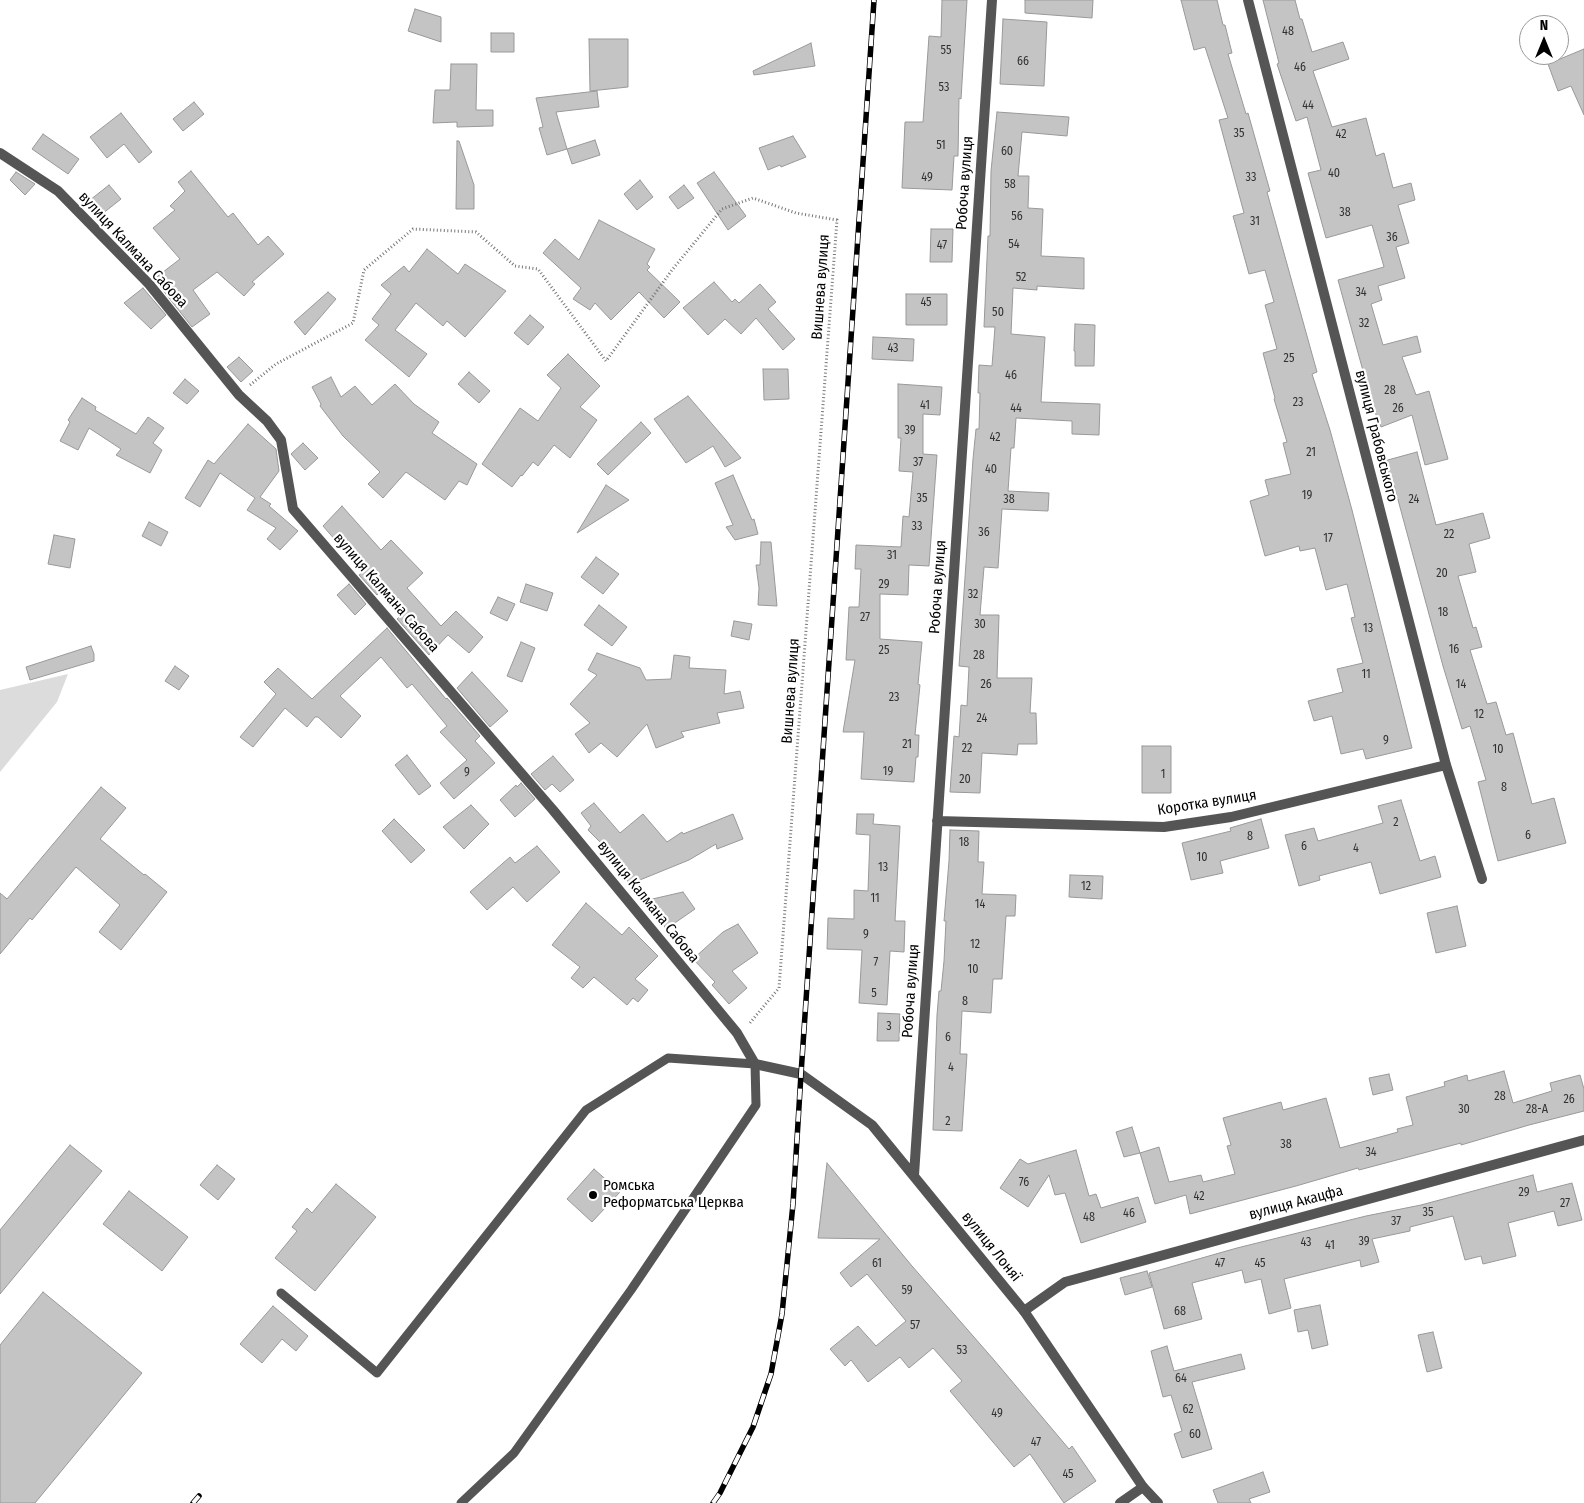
<!DOCTYPE html>
<html>
<head>
<meta charset="utf-8">
<style>
  body { margin:0 }
  #map { position:relative; width:1584px; height:1503px; overflow:hidden; background:#fff; font-family:"Fira Sans Condensed",sans-serif }
  canvas { display:block }
  .north { position:absolute; left:1519px; top:15px; width:50px; height:50px; box-sizing:border-box; background:#fff; border:1px solid #999; border-radius:50%; rotate:0deg; font-size:14px; font-weight:700; line-height:20px; text-align:center; color:#000 }
  .north::after { content:''; display:block; margin:auto; width:18px; height:22px; background:#000; clip-path:polygon(50% 0,100% 100%,50% 72%,0 100%) }
</style>
</head>
<body>
<div id="map">
<canvas width="1584" height="1503"></canvas>
<div class="north">N</div>
</div>
<script>
const ctx = document.querySelector('canvas').getContext('2d');
ctx.lineJoin = 'round';
function fill(path, color) { ctx.fillStyle = color; ctx.fill(path, 'evenodd'); }
const shape = rows => new Path2D(rows.map(r => 'M' + r).join(''));
function trace(path, color, width, dash) { ctx.strokeStyle = color; ctx.lineWidth = width; ctx.lineCap = dash ? 'butt' : 'round'; ctx.setLineDash(dash || []); ctx.stroke(path); }
function label(font, color, halo, rows, align = 'center') {
  ctx.font = font + ' "Fira Sans Condensed",sans-serif'; ctx.lineWidth = 4.5; ctx.setLineDash([]); ctx.textBaseline = 'middle'; ctx.strokeStyle = halo; ctx.fillStyle = color; for (const [text, x, y, turn = 0] of rows) {
    ctx.save(); ctx.translate(x, y); ctx.rotate((+turn || 0) * Math.PI / 180); ctx.textAlign = isNaN(turn) ? turn : align; if (halo) ctx.strokeText(text, 0, 0); ctx.fillText(text, 0, 0); ctx.restore();
  }
}
const green = shape([
  [68,674,57,702,0,772,0,690]
]);
const building = shape([
  [942,0,967,0,961,99,959,98,958,156,954,156,952,190,902,188,905,122,923,122,929,36,941,37,942,0],
  [1025,0,1093,0,1092,18,1025,13,1025,0],
  [1181,0,1217,0,1223,25,1225,25,1232,53,1228,54,1246,114,1248,113,1270,191,1267,192,1317,372,1312,374,1330,430,1352,510,1412,748,1366,759,1363,749,1341,754,1332,716,1314,721,1308,701,1343,692,1337,669,1363,663,1351,618,1355,617,1347,584,1326,590,1315,548,1300,551,1299,546,1265,556,1250,501,1269,495,1265,480,1291,474,1283,443,1287,442,1274,399,1275,398,1263,353,1277,349,1265,305,1274,302,1265,270,1249,274,1233,216,1244,213,1219,120,1228,118,1205,47,1194,50,1181,0],
  [1263,0,1295,0,1300,19,1302,19,1312,52,1343,42,1349,59,1313,71,1332,127,1366,118,1376,156,1384,153,1393,188,1411,183,1415,200,1398,205,1409,243,1396,247,1405,278,1378,286,1382,300,1371,304,1383,345,1417,336,1421,352,1402,357,1416,395,1429,391,1448,459,1425,465,1412,415,1381,427,1366,390,1368,389,1338,280,1384,267,1372,225,1326,238,1308,173,1321,170,1307,117,1296,121,1277,64,1279,63,1263,0],
  [415,9,441,17,441,42,408,31,415,9],
  [1003,19,1047,22,1044,86,1000,84,1003,19],
  [491,33,514,33,514,52,491,52,491,33],
  [589,39,628,39,628,87,590,91,589,39],
  [811,43,815,66,754,75,753,71,811,43],
  [1584,49,1584,115,1571,86,1558,91,1548,64,1584,49],
  [451,64,477,64,476,110,493,110,493,126,457,127,457,122,433,123,435,90,450,90,451,64],
  [597,91,599,107,556,112,567,149,547,155,539,128,543,127,536,98,597,91],
  [194,102,204,114,183,131,173,119,194,102],
  [997,112,1069,117,1067,136,1022,132,1018,176,1029,176,1028,208,1043,209,1041,256,1084,258,1084,289,1037,286,1037,290,1013,288,1011,334,1045,337,1041,402,1100,404,1099,435,1072,434,1072,421,1016,418,1014,448,1011,448,1008,491,1049,493,1048,511,1002,509,998,568,984,567,980,615,999,615,997,678,1032,678,1030,713,1036,713,1037,744,1018,744,1017,755,982,753,980,793,950,792,954,736,959,737,961,705,967,706,969,667,959,666,973,459,976,429,979,429,980,393,978,393,979,365,992,366,995,327,984,327,988,236,990,236,991,171,997,112],
  [121,113,152,152,139,163,124,144,107,158,90,137,121,113],
  [43,134,79,159,68,174,32,149,43,134],
  [793,136,806,157,781,167,780,165,768,170,759,148,793,136],
  [595,140,600,155,572,164,567,149,595,140],
  [457,141,459,141,474,185,474,209,456,209,457,141],
  [191,171,228,217,233,213,258,245,268,236,284,254,252,282,255,284,244,296,217,272,193,290,210,314,192,327,154,279,180,259,153,228,175,210,170,206,185,191,178,182,191,171],
  [16,172,35,184,25,195,10,180,16,172],
  [714,172,746,216,728,230,697,183,714,172],
  [640,180,653,197,637,210,624,194,640,180],
  [109,185,121,199,97,218,85,204,109,185],
  [684,185,694,198,678,209,669,197,684,185],
  [599,220,655,249,647,264,650,267,647,270,680,302,664,318,639,292,611,320,595,303,590,310,573,299,581,288,543,253,555,239,579,260,599,220],
  [931,229,953,229,952,262,930,262,931,229],
  [427,249,458,274,465,264,506,291,465,337,447,321,443,326,416,303,395,330,427,354,409,377,365,340,379,325,372,319,391,294,381,285,404,266,409,272,427,249],
  [714,282,732,302,735,299,739,303,760,284,776,302,768,309,795,339,783,350,756,318,741,334,725,319,708,335,683,308,714,282],
  [143,288,166,315,151,329,124,303,143,288],
  [328,292,336,299,305,335,294,322,328,292],
  [906,294,947,294,947,325,906,325,906,294],
  [530,315,544,327,528,345,514,333,530,315],
  [1075,324,1095,325,1094,366,1075,366,1075,351,1074,351,1075,324],
  [873,337,914,339,913,361,872,359,873,337],
  [568,354,600,386,580,407,597,420,570,458,554,445,538,466,533,462,522,476,521,475,512,487,482,464,520,408,538,421,561,388,547,375,568,354],
  [239,357,253,371,241,382,227,367,239,357],
  [763,369,788,369,789,399,764,400,763,369],
  [469,372,490,391,479,403,458,384,469,372],
  [331,377,341,397,355,386,372,405,395,384,414,404,439,422,432,433,477,464,467,485,459,481,445,500,406,472,383,498,368,484,380,472,343,436,320,406,321,404,312,387,331,377],
  [185,379,199,391,187,404,173,393,185,379],
  [898,384,942,387,940,415,923,414,923,454,937,455,929,566,909,565,908,595,880,594,880,639,922,642,918,684,920,685,915,735,919,735,918,757,916,757,914,782,861,779,864,732,843,732,855,660,846,660,849,607,859,607,861,569,855,569,856,545,901,547,903,516,909,517,913,472,899,471,901,438,898,438,898,384],
  [688,396,725,439,741,458,725,467,713,446,686,463,654,419,688,396],
  [82,398,96,407,95,410,136,434,148,417,164,428,153,443,162,450,150,473,116,455,121,449,89,428,78,450,60,441,70,422,68,420,82,398],
  [641,422,651,433,608,475,597,464,641,422],
  [248,424,276,449,279,471,260,497,271,504,269,506,298,531,280,550,267,539,276,528,247,510,255,498,220,473,200,507,185,498,208,460,214,464,248,424],
  [303,443,318,458,305,470,291,454,303,443],
  [1417,452,1436,525,1483,513,1490,538,1469,544,1476,572,1458,576,1473,628,1476,627,1482,647,1470,650,1487,704,1496,702,1506,735,1513,733,1532,804,1554,798,1566,843,1498,861,1478,782,1486,780,1470,726,1462,729,1443,666,1394,485,1391,485,1384,461,1417,452],
  [733,475,752,520,754,519,758,534,735,540,726,527,733,525,715,483,733,475],
  [606,485,629,500,577,533,606,485],
  [342,506,381,550,391,540,423,573,407,588,441,626,456,611,483,637,469,653,448,635,429,655,397,619,401,615,380,592,377,595,359,575,363,572,323,526,342,506],
  [149,522,168,532,161,546,142,536,149,522],
  [54,535,75,539,70,568,48,564,54,535],
  [761,542,771,542,777,606,758,605,759,588,756,565,760,565,761,542],
  [596,557,619,574,603,594,581,577,596,557],
  [349,584,366,604,355,615,337,595,349,584],
  [526,584,553,593,547,611,520,602,526,584],
  [498,597,515,604,507,621,490,613,498,597],
  [599,605,627,627,612,646,584,625,599,605],
  [734,621,752,624,749,640,731,636,734,621],
  [387,628,446,699,447,698,480,736,475,741,495,763,454,799,440,783,467,760,440,732,447,726,412,684,407,688,381,657,340,696,361,716,341,738,318,717,315,717,307,727,285,708,253,747,240,737,276,694,264,682,278,668,312,699,387,628],
  [521,642,535,648,522,682,507,676,521,642],
  [91,646,94,654,94,661,30,680,26,667,91,646],
  [597,653,640,668,646,680,671,679,674,655,690,657,689,668,726,670,724,694,740,691,744,708,717,713,720,723,681,732,684,737,656,748,647,724,617,757,601,743,589,753,575,734,590,723,570,704,597,675,588,670,597,653],
  [175,666,189,676,179,690,165,681,175,666],
  [472,672,508,711,490,727,457,688,472,672],
  [1142,746,1171,746,1171,793,1142,793,1142,746],
  [407,755,431,786,419,795,395,765,407,755],
  [553,756,574,780,560,792,552,784,545,790,531,774,553,756],
  [521,783,535,799,515,817,500,800,516,785,517,787,521,783],
  [101,787,126,808,100,839,144,875,145,874,167,892,121,950,99,932,120,905,76,867,32,920,30,918,0,954,0,893,7,899,101,787],
  [1401,800,1420,861,1435,856,1441,877,1380,894,1371,862,1319,876,1320,880,1299,886,1285,835,1314,828,1318,841,1383,823,1378,806,1401,800],
  [594,803,620,833,643,814,667,842,682,832,683,834,733,814,743,839,717,849,716,844,689,860,630,884,616,866,617,865,604,846,588,830,591,826,581,813,594,803],
  [471,805,489,824,464,849,443,827,471,805],
  [857,814,874,814,873,824,900,826,895,921,905,921,904,952,890,951,887,1005,859,1003,862,950,827,949,828,918,854,919,854,890,868,891,870,835,856,834,857,814],
  [394,819,425,850,411,863,382,831,394,819],
  [1261,819,1269,848,1220,861,1223,873,1191,880,1182,843,1231,831,1230,828,1261,819],
  [950,830,979,831,978,862,984,862,982,894,1016,895,1015,916,1006,916,1002,979,993,979,991,1013,962,1011,960,1054,967,1054,962,1131,933,1130,937,1015,939,991,941,991,944,961,946,921,944,921,949,861,950,830],
  [537,846,560,872,527,902,513,887,487,910,470,892,510,857,515,863,537,846],
  [1070,875,1103,876,1102,899,1069,897,1070,875],
  [683,892,695,909,666,929,648,900,683,892],
  [586,903,622,935,629,927,658,956,635,979,648,990,638,1002,633,998,627,1005,594,977,583,988,571,978,580,967,552,945,586,903],
  [1457,906,1466,946,1436,953,1427,913,1457,906],
  [738,924,758,953,732,971,747,988,729,1004,712,985,715,982,693,959,723,932,738,924],
  [878,1013,900,1014,899,1041,877,1041,878,1013],
  [1504,1071,1513,1103,1552,1091,1550,1083,1580,1075,1584,1089,1584,1111,1529,1125,1461,1145,1461,1143,1359,1170,1358,1168,1296,1186,1190,1214,1186,1195,1155,1204,1140,1153,1159,1147,1169,1182,1201,1175,1203,1182,1235,1174,1227,1146,1231,1145,1223,1118,1281,1102,1283,1110,1326,1098,1340,1148,1398,1132,1397,1129,1413,1125,1406,1097,1445,1086,1444,1082,1467,1075,1468,1081,1504,1071],
  [1389,1074,1393,1090,1373,1095,1369,1078,1389,1074],
  [1132,1127,1140,1153,1124,1157,1116,1132,1132,1127],
  [70,1145,102,1171,0,1294,0,1230,70,1145],
  [1076,1150,1089,1196,1096,1194,1101,1208,1138,1197,1146,1222,1081,1243,1065,1193,1055,1195,1049,1175,1028,1207,1000,1188,1020,1159,1028,1164,1076,1150],
  [827,1163,912,1266,994,1360,1069,1449,1072,1446,1096,1481,1064,1503,1030,1454,1014,1467,950,1391,962,1381,933,1348,909,1368,900,1357,868,1382,851,1360,845,1366,830,1349,858,1326,876,1346,906,1321,867,1274,851,1287,840,1273,880,1239,818,1238,827,1163],
  [217,1165,235,1179,218,1200,200,1185,217,1165],
  [594,1169,620,1192,592,1222,567,1199,594,1169],
  [1533,1175,1537,1192,1572,1183,1582,1220,1558,1226,1554,1211,1508,1223,1516,1256,1483,1264,1481,1256,1465,1260,1453,1216,1410,1227,1410,1231,1372,1239,1379,1262,1361,1267,1360,1260,1284,1279,1291,1308,1269,1314,1261,1279,1245,1283,1242,1270,1192,1283,1202,1319,1164,1329,1149,1273,1237,1248,1366,1216,1421,1205,1533,1175],
  [336,1184,376,1217,315,1291,275,1258,297,1231,292,1227,307,1208,312,1213,336,1184],
  [129,1191,188,1237,162,1271,103,1224,129,1191],
  [1147,1271,1152,1287,1125,1295,1120,1278,1147,1271],
  [43,1292,142,1373,35,1503,0,1503,0,1345,43,1292],
  [1320,1305,1328,1345,1312,1349,1308,1330,1298,1332,1294,1310,1320,1305],
  [273,1306,308,1336,296,1351,282,1339,262,1363,240,1344,273,1306],
  [1433,1332,1442,1368,1427,1372,1418,1335,1433,1332],
  [1167,1346,1174,1371,1241,1354,1245,1369,1192,1382,1212,1449,1182,1458,1174,1434,1182,1431,1171,1395,1163,1397,1151,1351,1167,1346],
  [1263,1472,1270,1492,1249,1499,1251,1503,1218,1503,1213,1490,1263,1472]
]);
const path = shape([
  [250,385,276,364,353,323,364,270,413,229,476,232,515,266,538,269,606,361,672,270,722,209,753,198,796,213,837,220,779,988,749,1024]
]);
const service = shape([
  [281,1293,377,1373,586,1110,668,1058,755,1064,756,1105,631,1290,514,1453,461,1503]
]);
const minor = shape([
  [1248,0,1446,765,1482,879],
  [0,153,58,191,149,284,239,395,267,421,281,440,293,509,553,810,737,1033,755,1064,801,1074,872,1125,1024,1311],
  [937,821,1164,827,1231,817,1446,765],
  [914,1175,992,0],
  [1120,1503,1143,1487]
]);
const tertiary = shape([
  [1158,1503,1143,1487,1024,1311,1065,1282,1584,1140]
]);
const rail = shape([
  [193,1503,199,1496],
  [713,1503,720,1493,753,1427,771,1374,782,1314,793,1204,801,1074,874,0]
]);
const markers = [
  [593,1195,5,"#000"]
];
const numberNames = [
  ["48",1288,32],
  ["55",946,51],
  ["66",1023,62],
  ["46",1300,68],
  ["53",944,88],
  ["44",1308,106],
  ["35",1239,134],
  ["42",1341,135],
  ["51",941,146],
  ["60",1007,152],
  ["40",1334,174],
  ["49",927,178],
  ["33",1251,178],
  ["58",1010,185],
  ["38",1345,213],
  ["56",1017,217],
  ["31",1255,222],
  ["36",1392,238],
  ["54",1014,245],
  ["47",942,246],
  ["52",1021,278],
  ["34",1361,293],
  ["45",926,303],
  ["50",998,313],
  ["32",1364,324],
  ["43",893,349],
  ["25",1289,359],
  ["46",1011,376],
  ["28",1390,391],
  ["23",1298,403],
  ["41",925,406],
  ["44",1016,409],
  ["26",1398,409],
  ["39",910,431],
  ["42",995,438],
  ["21",1311,453],
  ["37",918,463],
  ["40",991,470],
  ["19",1307,496],
  ["35",922,499],
  ["38",1009,500],
  ["24",1414,500],
  ["33",917,527],
  ["36",984,533],
  ["22",1449,535],
  ["17",1328,539],
  ["31",892,556],
  ["20",1442,574],
  ["29",884,585],
  ["32",973,595],
  ["18",1443,613],
  ["27",865,618],
  ["30",980,625],
  ["13",1368,629],
  ["16",1454,650],
  ["25",884,651],
  ["28",979,656],
  ["11",1366,675],
  ["26",986,685],
  ["14",1461,685],
  ["23",894,698],
  ["12",1479,715],
  ["24",982,719],
  ["9",1386,741],
  ["21",907,745],
  ["22",967,749],
  ["10",1498,750],
  ["19",888,772],
  ["9",467,773],
  ["1",1163,775],
  ["20",965,780],
  ["8",1504,788],
  ["2",1396,823],
  ["6",1528,836],
  ["8",1250,837],
  ["18",964,843],
  ["6",1304,847],
  ["4",1356,849],
  ["10",1202,858],
  ["13",883,868],
  ["12",1086,887],
  ["11",875,899],
  ["14",980,905],
  ["9",866,935],
  ["12",975,945],
  ["7",876,963],
  ["10",973,970],
  ["5",874,994],
  ["8",965,1002],
  ["3",889,1027],
  ["6",948,1038],
  ["4",951,1068],
  ["28",1500,1097],
  ["26",1569,1100],
  ["30",1464,1110],
  ["28-А",1537,1110],
  ["2",948,1122],
  ["38",1286,1145],
  ["34",1371,1153],
  ["76",1024,1183],
  ["29",1524,1193],
  ["42",1199,1197],
  ["27",1565,1204],
  ["35",1428,1213],
  ["46",1129,1214],
  ["48",1089,1218],
  ["37",1396,1222],
  ["39",1364,1242],
  ["43",1306,1243],
  ["41",1330,1246],
  ["61",877,1264],
  ["47",1220,1264],
  ["45",1260,1264],
  ["59",907,1291],
  ["68",1180,1312],
  ["57",915,1326],
  ["53",962,1351],
  ["64",1181,1379],
  ["62",1188,1410],
  ["49",997,1414],
  ["60",1195,1435],
  ["47",1036,1443],
  ["45",1068,1475]
];
const streetNames = [
  ["Робоча вулиця",965,183,-86],
  ["вулиця Калмана Сабова",133,250,47],
  ["Вишнева вулиця",821,287,-86],
  ["вулиця Грабовського",1376,436,76],
  ["Робоча вулиця",938,587,-86],
  ["вулиця Калмана Сабова",386,593,49],
  ["Вишнева вулиця",791,691,-86],
  ["Коротка вулиця",1207,803,-9],
  ["вулиця Калмана Сабова",648,902,51],
  ["Робоча вулиця",911,991,-86],
  ["вулиця Акацфа",1296,1203,-15],
  ["вулиця Лоняї",991,1247,51]
];
const poiNames = [
  ["Ромська",603,1186],
  ["Реформатська Церква",603,1203]
];
fill(green, '#dcdcdc');
fill(building, '#c4c4c4');
trace(building, '#999', 1);
trace(path, '#777', 3, [1, 2.5]);
trace(service, '#555', 9);
trace(minor, '#555', 10);
trace(tertiary, '#555', 10);
trace(rail, '#000', 5.5);
trace(rail, '#fff', 4, [11]);
for (const [x, y, r, color] of markers) { const dot = new Path2D(); dot.arc(x, y, r, 0, 2 * Math.PI); ctx.fillStyle = color; ctx.fill(dot); trace(dot, '#fff', 2); }
label('12px', '#313131', null, numberNames);
label('15px', '#000', '#fff', streetNames);
label('15px', '#000', '#fff', poiNames, 'left');
</script>
</body>
</html>
